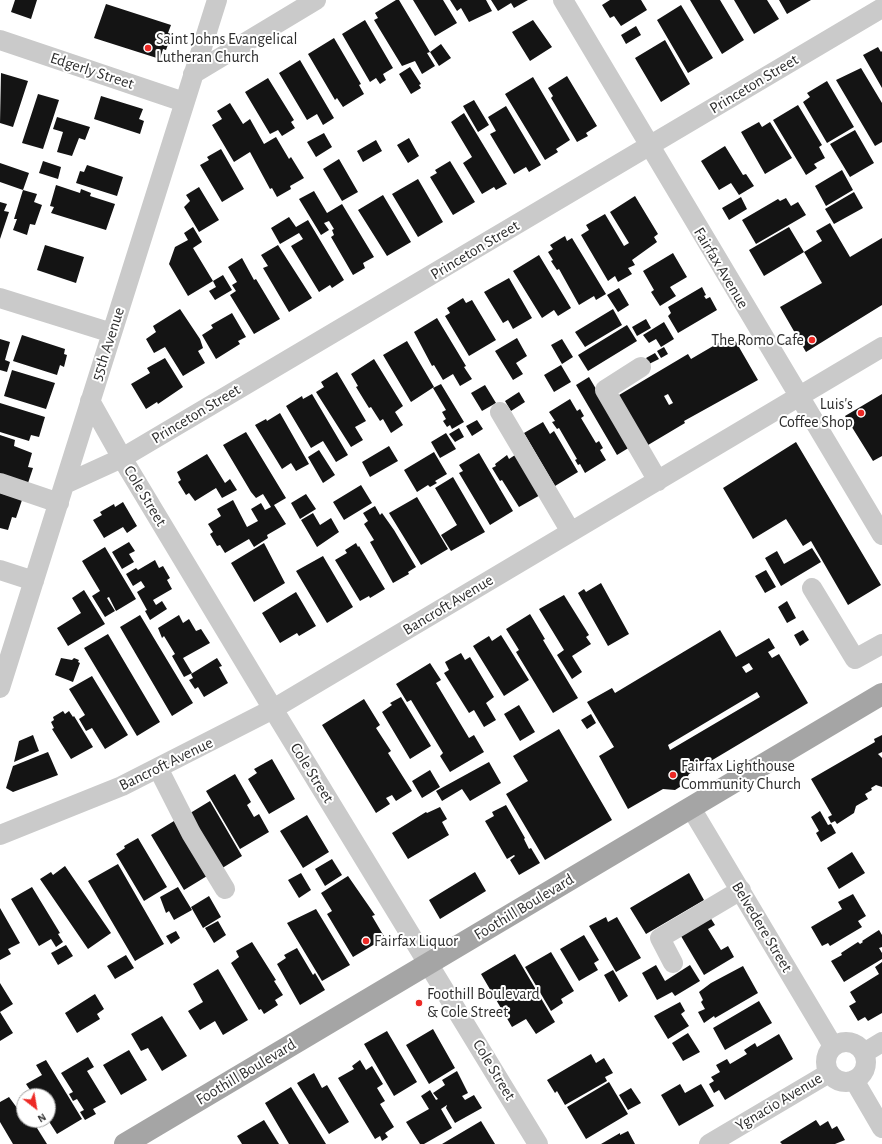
<!DOCTYPE html>
<html>
<head>
<meta charset="utf-8">
<style>
  body { margin:0 }
  #map { position:relative; width:882px; height:1144px; overflow:hidden; background:#fff; font-family:"Alegreya Sans",sans-serif }
  canvas { display:block }
  .north { position:absolute; left:16px; top:1088px; width:40px; height:40px; box-sizing:border-box; background:#fff; border:1px solid #ababab; border-radius:50%; rotate:149deg; font-size:11px; font-weight:700; line-height:16px; text-align:center; color:#2d2d2d }
  .north::after { content:''; display:block; margin:auto; width:14px; height:18px; background:#ed2925; clip-path:polygon(50% 0,100% 100%,50% 72%,0 100%) }
</style>
</head>
<body>
<div id="map">
<canvas width="882" height="1144"></canvas>
<div class="north">N</div>
</div>
<script>
const ctx = document.querySelector('canvas').getContext('2d');
ctx.lineJoin = 'round';
function fill(path, color) { ctx.fillStyle = color; ctx.fill(path, 'evenodd'); }
const shape = rows => new Path2D(rows.map(r => 'M' + r).join(''));
function trace(path, color, width, dash) { ctx.strokeStyle = color; ctx.lineWidth = width; ctx.lineCap = dash ? 'butt' : 'round'; ctx.setLineDash(dash || []); ctx.stroke(path); }
function label(font, color, halo, rows, align = 'center') {
  ctx.font = font + ' "Alegreya Sans",sans-serif'; ctx.lineWidth = 4; ctx.setLineDash([]); ctx.textBaseline = 'middle'; ctx.strokeStyle = halo; ctx.fillStyle = color; for (const [text, x, y, turn = 0] of rows) {
    ctx.save(); ctx.translate(x, y); ctx.rotate((+turn || 0) * Math.PI / 180); ctx.textAlign = isNaN(turn) ? turn : align; if (halo) ctx.strokeText(text, 0, 0); ctx.fillText(text, 0, 0); ctx.restore();
  }
}
const building = shape([
  [15,0,37,0,31,19,11,12],
  [396,0,399,0,430,52,427,53,435,66,422,74,415,61,402,66,374,20,378,18,375,13],
  [413,0,443,0,457,23,435,36],
  [450,0,486,0,492,11,469,22,461,8,457,11],
  [491,0,528,0,514,8,511,3,498,11],
  [610,0,641,0,647,10,621,26,614,16,610,18,602,5],
  [690,0,720,0,744,40,722,54],
  [734,0,767,0,779,19,754,34],
  [779,0,811,0,787,14],
  [106,4,171,25,168,33,172,34,166,50,163,49,160,59,94,38],
  [681,5,713,58,688,73,657,20],
  [365,20,393,68,383,74,386,80,380,84,376,78,370,82,342,34],
  [533,20,552,47,530,61,512,32],
  [636,26,641,35,626,44,621,35],
  [334,38,361,84,359,85,364,94,343,107,337,98,335,100,308,54],
  [665,40,690,84,661,102,635,58],
  [441,44,451,58,439,66,430,52],
  [878,47,881,52,882,51,882,88,863,55],
  [300,60,334,118,323,125,317,114,307,120,279,73],
  [410,67,421,84,419,85,421,88,411,94,399,74],
  [861,68,882,103,882,142,875,146,836,80],
  [1,73,28,81,13,127,0,123],
  [567,76,597,126,586,133,588,136,577,142,551,98,553,96,548,88],
  [533,77,570,140,556,149,558,152,545,160,505,94],
  [268,78,294,120,291,122,295,128,282,136,278,130,270,134,245,92],
  [827,81,854,127,827,143,803,102,810,97,807,93],
  [38,94,59,100,43,149,22,143],
  [101,96,143,109,139,119,144,121,140,134,94,119],
  [474,100,489,125,478,132,463,106],
  [230,103,243,124,250,119,264,144,276,137,289,159,291,157,304,178,290,186,291,189,277,197,272,188,270,189,250,152,234,162,212,125,222,119,217,111],
  [798,105,822,145,819,147,825,158,814,164,817,168,806,175,773,120],
  [506,106,541,165,529,172,526,167,514,174,490,134,496,131,488,117],
  [464,113,507,184,496,190,494,187,482,194,463,163,472,157,451,122],
  [57,117,90,127,85,140,79,138,72,156,57,152,63,132,53,129],
  [759,122,762,127,770,122,792,158,765,174,741,132],
  [855,130,874,163,850,177,830,144],
  [324,133,332,147,316,157,307,142],
  [409,138,419,156,408,163,397,145],
  [376,140,382,151,363,162,357,151],
  [725,146,743,175,746,174,754,186,739,195,731,183,719,190,701,161],
  [221,149,244,189,222,202,200,165,209,160,207,157],
  [339,159,358,192,342,201,323,169],
  [43,161,61,167,58,179,39,173],
  [450,161,475,202,453,215,430,177,437,173,435,170],
  [0,163,29,173,23,190,0,182],
  [87,165,123,177,117,196,76,183,80,171,84,172],
  [842,170,853,190,826,206,815,186],
  [418,179,443,222,418,237,392,194],
  [56,185,80,193,81,189,91,193,90,196,115,204,106,230,51,213,54,207,50,206],
  [199,187,219,220,199,232,184,207,190,201,186,195],
  [23,190,37,194,34,202,42,205,35,225,30,224,27,235,13,230,17,219,14,219],
  [314,191,327,213,342,204,374,257,363,263,365,268,353,275,331,237,334,235,332,230,334,229,329,221,324,223,329,230,321,235,299,199],
  [854,192,863,208,834,224,825,209],
  [383,195,411,242,387,256,358,210],
  [635,196,658,234,654,237,657,242,632,260,635,265,628,268,632,274,618,282,615,276,608,281,581,235,589,230,586,225,605,214,624,246,629,243,610,212],
  [741,197,747,209,729,220,722,208],
  [786,198,791,206,798,202,806,215,756,244,742,220,778,199,780,201],
  [0,202,7,204,4,211,9,212,0,239],
  [289,217,296,227,308,220,344,280,332,288,330,285,319,292,291,246,303,239,299,233,280,244,271,228],
  [830,223,850,257,882,238,882,305,806,352,780,307,822,283,804,252,822,241,816,231],
  [193,227,202,242,193,248,213,281,188,296,169,264,175,247,188,240,184,233],
  [789,227,804,252,764,276,749,250],
  [565,236,567,241,572,238,606,294,596,300,594,296,579,305,559,269,557,270,551,261,553,260,548,252,553,249,550,245],
  [45,245,84,257,76,283,37,270],
  [278,245,312,298,289,312,263,268,268,266,261,255],
  [673,253,687,277,670,287,676,296,660,306,651,292,654,290,643,271],
  [539,255,571,308,558,316,554,310,542,318,513,271],
  [242,258,254,280,256,279,280,319,254,334,230,295,236,291,232,285,237,282,228,267],
  [223,275,232,290,215,300,209,291,216,287,213,281],
  [509,278,532,318,513,329,508,320,503,323,484,292],
  [702,287,706,295,704,296,706,299,710,297,717,310,678,333,668,316,671,313,668,307],
  [619,288,629,305,618,312,607,295],
  [463,298,466,303,472,300,496,340,469,356,445,316,450,313,447,308],
  [180,309,200,339,203,348,198,351,205,363,183,376,165,347,154,353,146,339,156,332,153,326],
  [613,309,622,325,585,347,575,332],
  [232,313,246,337,238,341,240,344,216,359,202,335,213,328,211,325],
  [437,318,466,366,464,367,472,379,460,386,453,374,443,380,434,365,432,366,414,332],
  [646,319,651,328,637,336,632,327],
  [664,322,674,339,661,347,656,339,649,343,643,335],
  [627,325,637,341,588,371,578,355],
  [22,335,65,349,64,354,67,355,64,367,60,365,57,375,13,361],
  [732,335,758,380,684,421,685,423,643,448,614,398,688,354,691,359],
  [668,394,673,403,669,405,664,396],
  [517,338,527,356,516,363,523,374,513,380,495,351],
  [0,339,10,342,5,360,10,362,7,372,0,370],
  [562,339,573,357,562,364,551,345],
  [407,341,434,387,411,402,383,355],
  [664,347,668,354,661,358,657,351],
  [655,353,659,359,649,364,646,358],
  [165,358,183,387,158,404,157,402,146,409,131,384,150,373,147,368],
  [374,359,403,406,395,412,403,425,391,433,383,419,380,421,371,407,369,408,356,387,358,386,351,374],
  [561,365,571,382,554,392,544,375],
  [12,370,55,383,46,409,4,396],
  [337,372,366,421,355,427,363,440,351,447,316,392,324,387,321,382],
  [589,377,630,447,617,455,576,385],
  [441,384,464,422,452,429,450,425,447,427,443,421,446,419,442,412,446,410,433,388],
  [485,385,496,403,482,411,471,393],
  [519,392,525,402,511,411,505,401],
  [312,394,348,455,336,462,323,441,311,448,286,406,302,396,303,399],
  [882,394,882,456,873,461,845,416],
  [570,399,577,411,580,409,584,416,581,418,596,443,599,441,603,448,600,450,606,460,585,473,580,464,578,465,575,460,577,459,559,428,557,429,552,422,555,421,549,412],
  [0,403,45,417,39,437,31,435,29,441,0,432],
  [280,413,309,464,296,471,291,463,282,469,255,425,266,419,267,421],
  [477,420,483,429,472,436,466,426],
  [543,422,550,434,554,431,578,472,555,486,524,433],
  [459,428,464,437,455,442,449,434],
  [246,432,286,498,274,505,286,524,267,535,268,538,254,547,249,539,225,553,220,545,217,546,210,534,213,532,208,524,221,516,217,509,233,500,247,527,258,521,251,509,261,503,265,510,271,507,263,494,256,498,251,492,223,445],
  [446,433,456,449,440,458,431,442],
  [0,435,15,440,14,446,32,453,28,467,33,468,27,486,0,477],
  [796,442,881,585,848,605,811,541,803,546,786,519,753,539,723,488],
  [389,446,398,461,370,477,362,462],
  [319,450,335,475,323,483,308,457],
  [434,452,447,474,435,481,437,483,430,487,428,485,417,492,404,470],
  [479,453,513,511,490,525,459,473,463,471,459,465],
  [518,453,542,494,519,507,502,480,500,481,492,468,496,466,495,464,507,455,509,459],
  [207,454,225,483,230,479,237,490,222,498,216,488,195,501,189,493,186,495,178,482,181,480,177,472],
  [453,477,485,532,451,551,441,535,457,525,435,488],
  [361,485,372,503,344,520,333,502],
  [0,493,22,500,16,518,12,517,8,530,0,528],
  [306,494,316,509,300,519,291,503],
  [417,497,448,549,421,565,389,513],
  [123,502,137,526,127,533,123,527,104,538,93,520,102,515,100,512,114,504,115,507],
  [375,506,380,515,382,513,394,530,416,567,408,572,409,574,393,583,370,542,374,540,364,524,368,521,363,513],
  [313,513,320,525,331,518,339,532,317,547,301,520],
  [129,542,135,551,129,554,134,562,122,569,112,552],
  [264,543,285,583,254,602,231,563],
  [356,543,358,547,359,546,385,589,370,598,369,596,360,601,335,560,347,553,345,550],
  [105,547,136,599,116,611,109,597,107,598,115,611,105,617,92,596,100,591,82,561],
  [812,548,821,562,781,586,765,558,777,551,784,564],
  [323,556,353,607,327,623,296,571],
  [155,560,159,568,163,566,170,578,167,580,172,589,153,600,156,605,162,601,167,609,150,620,145,611,147,610,137,592,145,587,141,581,133,586,126,574,136,568,138,570],
  [766,570,776,587,765,593,755,576],
  [601,583,629,634,608,646,578,593,584,589,586,592],
  [84,590,105,624,68,646,57,628,81,613,72,598],
  [296,592,316,626,299,636,297,633,280,643,262,613],
  [564,595,589,635,586,637,591,644,572,656,582,672,572,679,557,655,564,650,539,609],
  [787,601,796,618,787,623,778,607],
  [530,614,545,639,543,640,578,698,553,713,516,652,519,650,506,629],
  [140,615,193,703,172,716,120,627],
  [179,615,183,623,189,619,196,631,201,629,210,643,183,658,192,673,184,677,172,656,175,654,164,636,162,638,158,628],
  [720,630,736,657,769,638,775,648,768,652,772,658,779,654,808,703,689,774,683,785,675,790,663,789,628,809,599,756,614,747,587,702,612,688,615,693],
  [749,663,753,669,746,673,742,667],
  [757,692,760,697,670,750,668,745],
  [803,630,809,640,800,646,794,635],
  [108,634,160,722,137,736,84,648],
  [501,635,529,680,504,696,473,646,489,636,492,641],
  [461,653,465,660,470,657,494,697,486,703,496,720,484,727,474,710,469,713,444,673,449,670,445,662],
  [61,658,72,660,74,658,79,660,78,662,80,663,73,682,55,675],
  [217,658,222,666,219,667,228,683,204,697,198,687,195,689,189,680,193,678,191,674],
  [430,663,441,680,436,683,469,738,474,735,484,752,450,772,440,756,443,753,411,700,407,702,396,684],
  [92,676,128,735,105,749,92,728,86,731,79,719,85,715,69,689],
  [401,697,431,746,410,759,382,712,392,705,390,703],
  [364,699,380,725,376,728,391,751,388,753,412,791,396,801,392,795,386,798,390,804,376,813,322,725],
  [519,705,535,732,520,741,504,714],
  [63,711,65,714,69,711,73,717,74,716,93,747,71,759,52,729,54,728,51,722,54,720,53,717],
  [591,714,596,723,587,729,581,720],
  [559,729,612,820,545,860,506,794,528,781,513,756],
  [33,735,39,751,14,762,19,741],
  [882,735,882,752,878,754,882,758,882,787,876,785,871,788,872,790,865,794,868,799,856,806,854,813,837,824,835,821,831,823,828,817,832,815,811,779,875,742,874,739],
  [48,752,58,775,13,792,6,788,13,766],
  [272,759,295,799,269,814,248,779,257,773,254,769],
  [489,762,501,783,470,801,462,789,442,801,436,791],
  [430,770,440,787,422,798,412,781],
  [235,774,251,802,247,805,254,817,259,814,269,832,240,849,206,791],
  [210,801,242,856,219,870,187,815],
  [506,805,525,838,524,839,529,849,531,848,540,863,519,875,510,860,515,856,514,855,507,859,485,821,494,816,492,812],
  [440,807,447,819,442,822,449,835,408,859,392,833,426,812,427,813],
  [820,811,828,825,831,824,836,833,821,842,816,833,819,831,811,817],
  [307,815,329,852,303,868,280,831],
  [174,821,207,876,184,890,151,835],
  [138,838,167,887,144,901,116,854,125,848,124,846],
  [852,852,865,873,839,889,827,868],
  [332,859,342,875,325,886,315,869],
  [118,864,164,944,135,961,88,881],
  [65,866,111,933,88,949,40,879,51,872,53,875],
  [475,872,486,891,440,919,429,900],
  [301,873,311,890,299,898,288,880],
  [689,873,704,900,646,934,630,908],
  [348,876,375,915,372,916,385,938,353,957,327,914,332,911,321,893],
  [32,887,60,933,58,934,63,942,56,947,51,939,39,946,11,899],
  [178,887,192,910,174,920,169,911,166,913,160,897],
  [853,894,866,916,858,921,862,927,830,946,828,943,822,946,811,927,842,909,838,902],
  [209,896,221,917,203,928,191,907],
  [0,908,20,943,8,949,11,954,0,960],
  [316,909,350,965,322,981,287,923],
  [708,914,715,925,708,929,721,950,728,946,734,957,704,975,678,931],
  [606,917,608,922,617,917,641,958,616,972,589,926],
  [218,921,226,935,214,943,205,928],
  [879,930,882,935,882,947,879,948,882,953,882,959,844,982,831,961,842,955,841,953,858,942,860,944,863,942,862,941],
  [176,931,180,938,171,944,166,936],
  [584,935,599,960,594,963,598,970,579,981,560,949],
  [252,942,276,980,274,981,283,995,275,1000,278,1005,264,1014,261,1009,259,1010,231,963,239,957,236,951],
  [66,945,73,956,58,965,51,953],
  [297,948,313,975,315,973,325,990,300,1005,277,964,286,958,284,955],
  [551,952,574,991,561,999,563,1003,551,1011,525,967],
  [515,954,555,1022,536,1034,526,1019,512,1027,481,974],
  [126,955,134,968,115,979,107,966],
  [882,962,882,1013,868,1021,865,1017,858,1021,849,1006,856,1002,850,992,879,974,875,967],
  [656,965,665,981,690,965,700,981,675,996,672,992,657,1000,642,973],
  [743,966,758,993,715,1018,714,1016,704,1023,698,1012,705,1009,701,1002,703,1000,699,992,711,983],
  [218,969,248,1020,223,1035,215,1021,200,1030,188,1011,203,1002,193,984],
  [613,970,628,996,619,1002,604,975],
  [0,983,13,1004,0,1012,13,1033,0,1041],
  [95,994,104,1009,97,1014,100,1019,77,1033,65,1013],
  [759,1001,772,1023,725,1050,713,1028],
  [680,1002,685,1011,681,1014,689,1026,668,1039,654,1016],
  [162,1016,187,1056,162,1071,148,1048,141,1051,131,1034],
  [433,1029,455,1068,429,1084,406,1045],
  [387,1031,417,1082,394,1096,364,1044],
  [688,1033,700,1052,683,1061,672,1043],
  [779,1034,793,1059,725,1100,719,1090,714,1093,709,1084,714,1081,711,1077,720,1072,716,1065,727,1059,730,1064,747,1054,744,1050,755,1043,757,1047],
  [129,1050,147,1080,121,1095,103,1065],
  [591,1054,596,1063,604,1058,613,1073,605,1077,607,1081,565,1105,557,1091,555,1093,547,1080],
  [88,1057,94,1067,87,1071,106,1102,93,1109,96,1114,85,1120,80,1112,84,1110,77,1099,73,1101,69,1094,73,1092,61,1073],
  [46,1060,82,1119,57,1134,48,1120,48,1096,34,1096,26,1084,42,1075,36,1065],
  [360,1060,366,1070,372,1066,383,1084,377,1088,385,1101,380,1104,394,1127,385,1133,388,1137,382,1141,380,1136,375,1139,338,1078,354,1069,352,1066],
  [457,1071,468,1093,462,1096,465,1100,474,1095,482,1108,455,1123,446,1108,447,1105,441,1109,452,1128,424,1144,420,1144,406,1122,429,1109,421,1096,430,1090,436,1100,438,1099,433,1093,445,1085,442,1080],
  [314,1073,322,1088,327,1085,349,1122,329,1134,297,1083],
  [609,1082,628,1114,586,1139,567,1107],
  [680,1084,685,1093,701,1084,714,1106,679,1126,661,1095],
  [291,1087,326,1144,289,1144,265,1103],
  [631,1088,641,1103,628,1110,619,1095],
  [9,1097,20,1112,24,1109,24,1120,32,1120,47,1144,13,1144,0,1122,0,1102],
  [264,1120,279,1144,242,1144,237,1136],
  [816,1120,820,1126,828,1121,832,1129,837,1126,845,1140,835,1144,782,1144,780,1142],
  [481,1121,495,1144,442,1144],
  [628,1131,635,1144,601,1144,620,1133,620,1135]
]);
const minor = shape([
  [563,0,882,535],
  [0,40,184,102],
  [193,74,316,0],
  [0,298,112,333],
  [641,367,605,390,658,481],
  [90,401,122,458,273,709,538,1144],
  [500,412,571,532],
  [0,483,59,503],
  [65,484,122,458,882,8],
  [0,570,34,581],
  [812,588,855,659,882,644],
  [0,688,217,0],
  [158,768,191,833,225,889],
  [691,808,833,1046],
  [0,835,122,786,273,709,882,347],
  [673,963,660,938,741,890],
  '826 1062a20 20 0 1 1 40 0a20 20 0 1 1-40 0Z',
  [864,1053,882,1042],
  [854,1080,882,1128],
  [709,1144,829,1073]
]);
const major = shape([
  [125,1144,882,694]
]);
const markers = [
  [148,48,4,"#ed2925"],
  [812,340,4,"#ed2925"],
  [861,413,4,"#ed2925"],
  [673,775,4,"#ed2925"],
  [366,941,4,"#ed2925"],
  [419,1003,4,"#ed2925"]
];
const poiNames = [
  ["Saint Johns Evangelical",156,39],
  ["Lutheran Church",156,57],
  ["The Romo Cafe",804,340,"right"],
  ["Luis's",853,404,"right"],
  ["Coffee Shop",853,422,"right"],
  ["Fairfax Lighthouse",681,766],
  ["Community Church",681,784],
  ["Fairfax Liquor",374,941],
  ["Foothill Boulevard",427,994],
  ["& Cole Street",427,1012]
];
const streetNames = [
  ["Edgerly Street",92,71,18],
  ["Princeton Street",754,84,-31],
  ["Princeton Street",475,250,-31],
  ["Fairfax Avenue",721,268,59],
  ["55th Avenue",108,344,-72],
  ["Princeton Street",196,414,-31],
  ["Cole Street",145,496,59],
  ["Bancroft Avenue",448,605,-31],
  ["Bancroft Avenue",166,764,-26],
  ["Cole Street",312,773,58],
  ["Foothill Boulevard",524,907,-31],
  ["Belvedere Street",762,927,59],
  ["Cole Street",494,1070,59],
  ["Foothill Boulevard",246,1072,-31],
  ["Ygnacio Avenue",779,1102,-31]
];
fill(building, '#141414');
trace(minor, '#cacaca', 20);
trace(major, '#a5a5a5', 22);
for (const [x, y, r, color] of markers) { const dot = new Path2D(); dot.arc(x, y, r, 0, 2 * Math.PI); ctx.fillStyle = color; ctx.fill(dot); trace(dot, '#fff', 1.5); }
label('16px', '#2d2d2d', '#fff', poiNames, 'left');
label('16px', '#2d2d2d', '#fff', streetNames);
</script>
</body>
</html>
